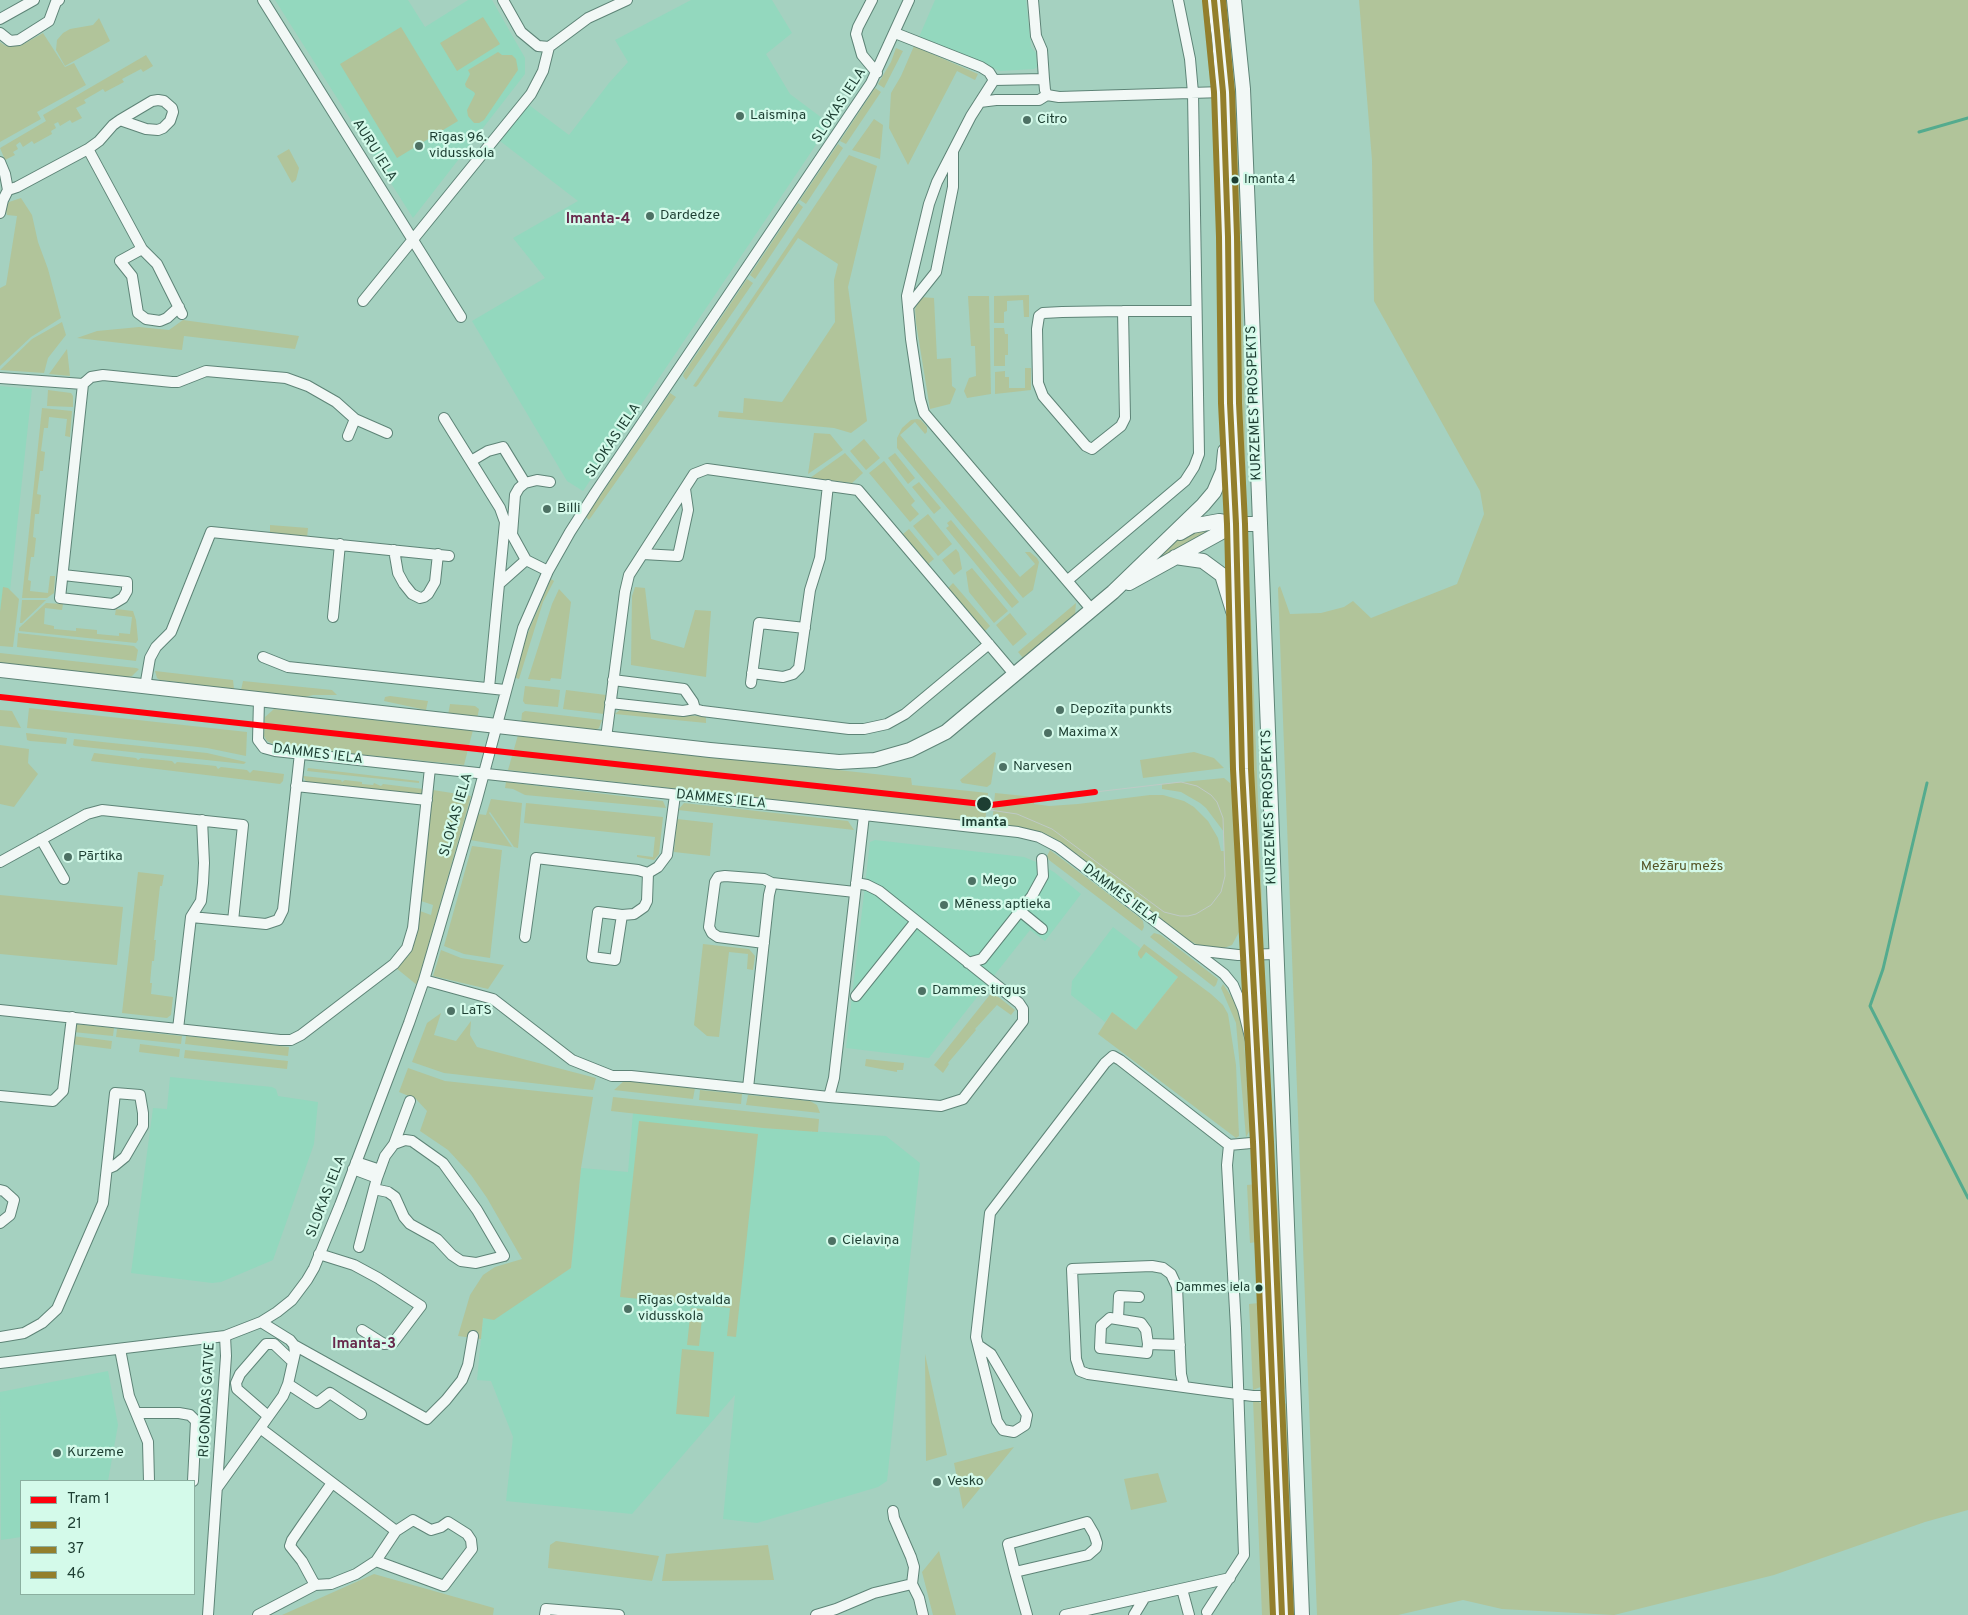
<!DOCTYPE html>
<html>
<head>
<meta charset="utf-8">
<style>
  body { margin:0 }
  #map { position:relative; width:1968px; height:1615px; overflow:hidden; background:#a5d1c0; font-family:Overpass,sans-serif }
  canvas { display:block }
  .legend { position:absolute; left:20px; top:1480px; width:175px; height:115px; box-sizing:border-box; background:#d4faea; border:1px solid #8bafa0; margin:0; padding:6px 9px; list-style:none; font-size:15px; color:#1d3e32 }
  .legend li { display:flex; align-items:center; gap:10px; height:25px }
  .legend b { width:25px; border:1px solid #8bafa0 }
</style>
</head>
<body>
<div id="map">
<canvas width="1968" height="1615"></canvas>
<ul class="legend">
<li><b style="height:6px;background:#ff000c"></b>Tram 1</li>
<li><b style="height:6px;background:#937f2c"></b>21</li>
<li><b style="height:6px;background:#937f2c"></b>37</li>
<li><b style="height:6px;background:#937f2c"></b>46</li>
</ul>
</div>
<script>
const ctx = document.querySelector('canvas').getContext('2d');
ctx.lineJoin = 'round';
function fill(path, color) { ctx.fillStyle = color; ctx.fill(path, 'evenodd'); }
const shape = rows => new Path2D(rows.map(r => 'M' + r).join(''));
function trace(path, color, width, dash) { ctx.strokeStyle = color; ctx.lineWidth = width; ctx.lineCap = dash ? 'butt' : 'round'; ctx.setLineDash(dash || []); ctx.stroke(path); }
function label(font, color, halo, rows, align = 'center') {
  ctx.font = font + ' Overpass,sans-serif'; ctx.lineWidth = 4.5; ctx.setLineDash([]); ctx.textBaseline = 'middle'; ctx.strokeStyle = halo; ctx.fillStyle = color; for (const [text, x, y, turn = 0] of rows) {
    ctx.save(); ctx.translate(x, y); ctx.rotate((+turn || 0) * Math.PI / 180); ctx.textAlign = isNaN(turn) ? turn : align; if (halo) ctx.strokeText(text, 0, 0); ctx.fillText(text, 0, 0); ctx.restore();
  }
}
const built = shape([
  [275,0,408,0,425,27,468,0,492,0,525,58,525,74,413,218],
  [691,0,772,0,792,33,766,54,790,94,830,124,583,491,567,481,472,321,545,278,513,238,578,201,500,141,529,105,569,135,609,83,628,62,615,40],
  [935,0,1026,0,1031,47,1036,53,1037,67,1034,69,1000,71,919,37],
  [0,386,32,389,4,646,0,646],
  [875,840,1024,857,1036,862,1054,872,1081,894,1045,941,1030,930,929,1058,846,1048,870,842],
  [1113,927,1178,977,1136,1030,1112,1012,1105,1022,1071,995,1072,981],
  [170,1077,272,1087,276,1089,278,1096,318,1102,314,1144,273,1260,221,1282,212,1283,131,1273,153,1108,167,1109],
  [633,1113,763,1128,886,1136,920,1163,887,1481,878,1487,757,1523,723,1519,735,1395,632,1514,506,1501,513,1437,491,1381,477,1380,483,1318,571,1268,581,1168,628,1172],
  [108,1371,118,1425,108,1481,21,1481,21,1537,1,1540,0,1392]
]);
const green = shape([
  [1219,0,1227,0,1237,90,1241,234,1233,234],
  [1359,0,1968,0,1968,1510,1925,1522,1774,1575,1614,1615,1502,1609,1463,1600,1398,1615,1317,1615,1278,588,1280,586,1290,614,1321,613,1344,607,1353,601,1371,618,1457,584,1484,514,1480,491,1374,301,1372,160],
  [483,17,500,44,457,71,440,43],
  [99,18,110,41,65,66,56,50,57,40,63,33,70,29,93,25],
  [401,27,458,121,397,158,340,64],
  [43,33,65,67,74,63,86,85,37,112,41,119,0,142,0,42,6,46,20,46],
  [914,46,978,74,975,80,957,71,908,165,889,128,891,93,901,76],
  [896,48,903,51,884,88,878,84,891,62],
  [498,52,502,55,512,55,516,59,518,70,484,120,479,123,474,123,468,116,467,110,475,94,474,92,466,87,465,84,470,74,468,70],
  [146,55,153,66,143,72,141,69,122,79,124,82,105,92,103,89,84,100,86,103,76,108,82,118,72,123,70,120,60,126,58,122,54,124,56,128,51,131,52,134,34,144,32,141,23,147,20,142,16,145,18,149,13,152,15,155,5,160,0,148,46,121,43,115],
  [875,88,881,92,846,144,840,141],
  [874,119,883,125,880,159,852,150],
  [838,144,843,148,806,204,800,200],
  [289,149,299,168,296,180,292,183,277,156],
  [849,155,877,166,848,287,867,421,851,433,834,428,718,417,719,411,743,413,744,398,782,402,835,322,834,280,838,264,798,238,698,385,696,387,693,386],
  [21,198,32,215,38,242,48,269,61,318,31,337,0,366,0,288,6,285,17,216,7,215,5,208,9,202],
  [798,203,803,207,755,279,750,275],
  [1233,241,1241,241,1246,476,1246,486,1241,497],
  [747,279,753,283,686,380,683,376,684,373],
  [1029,295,1029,317,1024,317,1023,300,1007,301,1007,311,1004,312,1004,323,994,323,994,296],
  [968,296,989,296,991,394,967,398,964,391,969,378,976,376,975,346,971,346],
  [920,297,934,298,937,359,951,358,952,386,956,389,950,404,930,409,916,323,915,309],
  [183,320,299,336,295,349,184,336,182,350,77,338,97,331,139,327,169,330],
  [62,322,66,335,48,358,44,373,0,370,32,339],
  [994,328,1004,328,1005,334,1008,334,1008,355,1005,355,1005,366,994,366],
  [67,349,70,376,49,374],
  [1025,368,1031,368,1031,390,995,394,995,372,1005,371,1005,377,1009,377,1009,388,1025,388],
  [48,390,71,393,73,396,73,407,47,406],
  [670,393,676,397,589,520,586,517],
  [42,408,72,411,70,437,65,436,67,419,49,417,48,428,44,428,41,451,45,452,43,471,40,471,37,494,41,495,39,514,35,514,33,537,36,538,34,557,31,557,28,580,31,581,30,591,48,593,50,576,55,576,54,593,47,598,22,598],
  [917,419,921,420,927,427,927,432,925,434,915,422,900,435,1020,577,1035,564,1025,552,1030,552,1037,558,1039,562,1033,590,1023,598,897,448,897,438,902,428,911,420],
  [814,433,830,434,843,450,808,474],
  [864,439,880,458,866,470,850,451],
  [845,453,863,473,852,483,810,478],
  [895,453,915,478,908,484,888,458],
  [884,461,915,501,911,505,919,514,910,522,869,473],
  [919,482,941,508,934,514,912,487],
  [928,514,952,544,938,556,913,526],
  [951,520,1019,602,1012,608,946,528,949,526,947,523],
  [270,525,308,528,307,538,270,535],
  [1216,527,1163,557,1161,556,1177,539,1185,534],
  [909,529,934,559,928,564,903,534],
  [956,549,959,553,962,569,954,575,942,560],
  [1243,561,1248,568,1251,620,1263,929,1262,941,1259,944],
  [972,568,1008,611,994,623,969,592,966,572],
  [551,579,554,581,543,602,519,679,513,677,524,642],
  [953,583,990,626,985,631,948,588],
  [3,587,8,588,19,599,13,647,0,646,0,612],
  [635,587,645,588,651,639,684,648,695,610,711,611,706,677,631,665,632,596],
  [559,589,571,602,561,679,551,678,550,681,528,679,552,604],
  [22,600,46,600,22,623,20,623],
  [46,603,63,604,62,610,45,608,44,624,54,626,54,629,76,631,76,628,97,630,97,634,119,636,119,633,130,634,132,617,115,615,116,609,133,611,136,620,138,640,136,643,19,631,19,628],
  [1076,603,1075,615,1024,659,1018,652],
  [1010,613,1027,634,1013,646,996,625],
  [18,633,134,646,138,650,136,661,17,647],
  [0,653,136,668,139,669,132,676,128,677,0,663],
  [155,671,233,680,234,689,160,680,157,678],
  [243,681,332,690,337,695,313,695,305,697,241,690],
  [525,686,560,690,558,707,525,704,523,701],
  [566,690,606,695,604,714,563,709],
  [390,696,428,701,426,710,384,701,385,697],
  [450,704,475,706,479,709,477,719,448,715],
  [29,708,247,732,246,756,207,748,27,728],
  [622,708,706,717,706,723,615,714],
  [274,709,402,723,473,730,464,765,277,746,267,741,264,736,265,717],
  [0,710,12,711,21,728,0,726],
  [525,711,602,720,599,728,592,732,521,724,522,713],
  [26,733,67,738,66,744,30,741,27,740],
  [518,735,911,778,912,785,988,793,985,823,508,770],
  [74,739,207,753,246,762,244,764,75,746,73,745],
  [0,745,29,749,28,763,38,774,14,807,0,804],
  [994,752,996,753,991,784,987,787,962,783,960,780],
  [1194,752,1214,758,1224,768,1143,778,1140,760],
  [94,753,136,758,138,760,141,758,172,761,175,764,177,762,216,766,218,769,221,767,247,770,250,773,253,770,284,774,283,781,280,784,91,761],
  [308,768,419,781,419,783,307,771],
  [303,776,341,780,342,782,345,780,362,782,362,784,373,785,374,783,381,786,383,784,423,789,422,793,421,796,307,784],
  [1224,778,1230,783,1232,789,1239,932,1232,945,1224,948,1204,948,1182,937,1057,840,1044,833,992,825,995,793,1034,797,1034,804,1049,806,1078,804,1150,795,1163,795,1184,801,1194,807,1208,821,1218,838,1221,851,1224,851,1224,832,1206,808,1200,803,1181,792,1162,789,1162,784],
  [506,782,663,801,666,808,525,795,513,789,505,788],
  [433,790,471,796,417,985,396,968,409,955,413,946,420,911,431,915,433,905,421,901],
  [491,799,522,803,518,848,514,847,490,812,489,813,512,847,470,840,478,814,486,815],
  [526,803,663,817,659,854,654,860,637,857,637,855,653,857,655,837,524,823],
  [684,803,848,821,854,830,678,810],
  [677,819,713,823,710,856,674,852],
  [472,846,502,850,490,958,464,954,444,946],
  [1050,850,1139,917,1143,921,1144,927,1142,931,1049,860,1047,856],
  [138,872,164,875,162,886,160,886,154,940,156,940,154,961,152,961,150,983,152,983,151,994,173,997,171,1015,167,1018,122,1013],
  [0,895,123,907,117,965,0,954],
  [1154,933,1161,935,1218,979,1216,985,1214,987,1150,937],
  [703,944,749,949,755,956,753,970,747,969,748,954,729,952,719,1037,707,1036,694,1025],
  [1144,944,1211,994,1223,1005,1228,1014,1236,1065,1239,1136,1236,1138,1098,1034,1112,1012,1136,1030,1178,977,1146,952,1141,959,1138,955,1138,952],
  [441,950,461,958,504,965,488,989,433,976],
  [1223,984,1235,1002,1243,1027,1250,1130,1246,1137,1236,1023,1221,988],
  [1260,986,1265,991,1275,1179,1270,1179],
  [992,992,1015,1010,1011,1015,997,1005,975,1029,976,1030,948,1063,949,1064,943,1073,934,1065],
  [441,1013,434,1035,456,1041,471,1021,470,1035,477,1047,596,1078,593,1090,444,1073,412,1062,427,1023],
  [74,1024,114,1028,113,1036,73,1032],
  [117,1029,182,1036,181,1044,116,1037],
  [72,1036,112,1041,111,1049,71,1044],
  [186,1036,289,1047,288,1056,185,1044],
  [140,1044,180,1049,179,1057,139,1052],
  [185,1050,288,1061,287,1069,184,1058],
  [866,1059,904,1063,903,1070,897,1070,897,1072,865,1066],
  [408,1068,445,1081,593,1097,581,1168,571,1268,494,1320,483,1318,481,1339,458,1336,470,1295,483,1275,495,1267,522,1259,487,1198,471,1175,448,1150,420,1131,427,1111,416,1099,399,1092],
  [624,1081,695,1088,693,1099,614,1090],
  [700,1090,742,1094,741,1104,699,1100],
  [748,1095,810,1101,817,1105,820,1113,746,1105],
  [613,1097,819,1119,818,1132,763,1128,611,1111],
  [639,1121,758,1134,736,1337,727,1336,730,1308,620,1297],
  [1270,1183,1275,1183,1278,1211,1287,1386,1284,1390,1279,1388],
  [1257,1184,1258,1202,1256,1242,1250,1243,1247,1185],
  [1259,1303,1263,1328,1266,1377,1263,1386,1253,1390,1249,1304],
  [691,1308,703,1309,699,1346,687,1345],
  [682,1349,714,1352,709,1417,676,1414],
  [925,1354,947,1455,926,1461],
  [1253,1400,1256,1400,1267,1408,1268,1418,1265,1424,1275,1615,1262,1615],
  [1284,1402,1286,1404,1287,1410,1295,1615,1287,1615,1279,1406],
  [1014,1447,963,1509,954,1463],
  [1158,1473,1167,1502,1131,1510,1124,1479],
  [556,1541,659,1556,652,1581,548,1568,550,1545],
  [768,1545,774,1580,662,1581,666,1554],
  [939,1551,956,1615,933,1615,922,1572],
  [374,1574,494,1608,493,1615,282,1615]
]);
const stream = shape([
  [1919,132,1968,118],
  [1927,783,1883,969,1870,1006,1968,1198]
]);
const street = shape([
  [263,0,461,317],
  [503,0,521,32,538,46,549,47,588,18,627,0],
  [872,0,858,27,856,34,862,55,877,73],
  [1033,0,1036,36,1042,50,1044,79,1045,90,1047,95],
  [0,19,34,0],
  [0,33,10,41,19,40,49,21,56,2,59,0],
  [895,33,981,67,989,72,994,80,971,116,937,182,929,204,907,296,911,339,920,399,924,413,1092,610],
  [994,80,1044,79],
  [980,102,996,100,1039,100,1047,95,1059,97,1223,92],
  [88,149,142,249,157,264,182,314],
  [0,162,5,174,8,190,3,200,0,213],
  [8,190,17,187,88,149,99,141,113,125,120,120,152,101,158,100,164,101,172,108,173,112,170,121,163,128,158,130,146,129,120,120],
  [142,249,120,261,132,276,138,313,146,319,160,321,167,318,179,307],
  [363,301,531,94,543,71,549,47],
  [908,307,936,272,953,187,953,152],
  [1123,311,1125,418,1121,426,1092,449,1086,446,1043,396,1038,383,1037,329,1039,316,1043,313,1062,312,1123,311,1196,311],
  [0,378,83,384],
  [444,418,500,508,505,522,526,560,548,571],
  [348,436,355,419],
  [471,461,488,451,503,447,525,483],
  [512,534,515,495,519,488,525,483,537,480,550,482],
  [394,550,398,573,404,584,412,594,420,598,424,597,428,594,435,582,438,554],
  [643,554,678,556,688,510,685,489],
  [63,575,127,582,127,591,123,598,113,604,60,598,83,384,91,377,103,375,172,382,178,382,206,371,286,378,308,386,336,402,355,419,387,433],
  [1068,580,1185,481,1194,467,1199,454,1193,93,1190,59,1178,0],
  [499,584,526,560],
  [333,617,340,544],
  [263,657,288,667,505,690],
  [752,673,783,677,793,674,799,668,810,590,820,558,828,485],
  [613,680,684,689,693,702,695,709],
  [751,683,759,623,805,628],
  [145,687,150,658,156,647,171,632,211,532,449,556],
  [489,688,505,522],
  [259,700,258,740,264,748,275,751,864,815,1018,832,1039,837,1058,847,1224,974,1233,985,1243,1009,1252,1045],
  [610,703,683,711,695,709,702,711,849,729,864,729,887,724,905,714,989,644],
  [606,738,625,592,629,575,694,474,707,469,858,490,1015,675],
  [296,786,427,800],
  [41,839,64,879],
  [0,862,87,814,102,810,243,825,233,921],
  [648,873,658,867,667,855,675,795],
  [1020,911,1042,929],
  [622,915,598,912,592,957,615,960,622,915,634,914,644,907,647,901,648,873],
  [191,917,266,924,278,920,283,910,300,753],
  [525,937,536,858,638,870,648,873],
  [764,943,718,937,712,933,709,927,715,882,718,877,725,876,764,879,772,883,855,892],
  [1195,950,1238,955,1276,954],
  [968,963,982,959,1032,896,1043,876,1042,859],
  [424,980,493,999,572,1060,612,1076,631,1076,829,1097,941,1106,963,1099,1023,1021,1023,1009,1019,1003,879,891,867,885,856,883],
  [856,996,916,921],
  [0,1010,280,1040,291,1040,301,1035,394,964,407,948,413,928,430,768],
  [178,1029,191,917,201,901,203,883,204,863,202,820],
  [748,1088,769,895,772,883],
  [0,1096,53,1101,63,1091,72,1017],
  [829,1097,834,1078,864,815],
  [394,1144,410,1101],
  [356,1162,380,1170],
  [353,1169,377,1178],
  [0,1190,4,1191,14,1200,10,1215,0,1223],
  [359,1247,374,1189,377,1178,385,1156,394,1144,405,1140,412,1141,443,1163,477,1210,504,1256,476,1263,461,1261,452,1255,437,1239,410,1224,404,1217,395,1197,388,1192,374,1189],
  [319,1254,354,1265,378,1278,421,1306,393,1343,384,1344,362,1330],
  [1118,1319,1119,1296,1139,1297],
  [0,1337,24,1333,42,1323,57,1309,103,1203,115,1093,140,1095,143,1113,143,1126,125,1157,114,1166,107,1169],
  [1148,1344,1146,1330,1141,1323,1110,1318,1101,1326,1100,1348,1147,1353,1148,1344,1180,1345],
  [294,1345,427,1419,446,1400,462,1380,468,1365,473,1336],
  [978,1345,991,1354,1027,1415,1025,1425,1014,1432,1003,1430,997,1421,976,1337,990,1213,1105,1063,1113,1056,1120,1060,1229,1145,1262,1142],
  [120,1349,129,1396,148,1442,149,1481],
  [0,1363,225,1336,261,1322,277,1312,292,1300,307,1280,314,1268,340,1205,409,1023,424,980,477,799,523,628,548,571,570,532,595,493,871,83,909,0],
  [288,1384,317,1403,330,1393,361,1414],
  [1184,1387,1181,1374,1177,1287,1171,1274,1163,1268,1152,1266,1072,1269,1076,1359,1080,1371,1088,1374,1206,1390,1253,1396,1272,1396],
  [137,1413,179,1413,190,1415,196,1421,193,1481],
  [268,1416,237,1389,236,1383,240,1374,266,1344,274,1344,293,1362],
  [260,1428,396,1531],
  [217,1488,283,1396,288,1384,295,1353,294,1345,290,1340,261,1322],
  [893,1511,894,1518,911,1557,914,1567,912,1584,919,1598,923,1615],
  [1015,1572,1088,1555,1096,1548,1097,1543,1094,1534,1087,1522,1008,1544,1015,1572,1027,1615],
  [315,1585,302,1561,290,1546,292,1540,303,1524,332,1483],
  [1182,1589,1189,1615],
  [1207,1612,1244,1555,1236,1328,1227,1165,1229,1145],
  [208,1615,226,1356,225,1336],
  [258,1615,315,1585,331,1584,356,1574,376,1561,444,1586,472,1549,471,1540,467,1534,448,1522,441,1527,431,1530,413,1520,396,1531,376,1561],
  [545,1615,546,1609,619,1615],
  [816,1615,836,1609,874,1593,912,1584],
  [1065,1615,1230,1578],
  [1134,1615,1145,1597]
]);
const secondary = shape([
  [1214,0,1219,37,1223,92,1228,237,1230,403,1236,524,1242,769,1262,1142,1282,1615],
  [1234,0,1243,89,1249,237,1302,1615],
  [1180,533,1192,526,1219,521,1236,524,1260,524],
  [1175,557,1203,561,1222,575,1233,611],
  [1129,583,1236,524],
  [0,670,710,750,839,762,875,760,910,750,946,732,1113,592,1203,505,1214,492,1223,471,1225,451]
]);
const tram = shape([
  [983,809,1017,814,1052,829,1164,912,1180,916,1188,916,1196,914,1211,905,1221,892,1225,876,1223,818,1217,802,1211,795,1197,786,1181,782,1095,792]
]);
const bus1 = shape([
  [1214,0,1223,92,1228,237,1230,403,1236,524,1242,769,1262,1142,1282,1615]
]);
const bus2 = shape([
  [1205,1,1214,92,1219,237,1221,403,1227,524,1233,769,1253,1142,1273,1615]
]);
const bus3 = shape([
  [1223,0,1232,92,1237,237,1239,403,1245,524,1251,769,1271,1142,1291,1615]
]);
const tram1 = shape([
  [0,697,991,805,1095,792]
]);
const markers = [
  [740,116,5,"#4d7164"],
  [1027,120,5,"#4d7164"],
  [419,146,5,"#4d7164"],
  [1235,180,4.5,"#1d3e32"],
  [650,216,5,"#4d7164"],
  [547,509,5,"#4d7164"],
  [1060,710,5,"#4d7164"],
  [1048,733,5,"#4d7164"],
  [1003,767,5,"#4d7164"],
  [984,804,8,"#1d3e32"],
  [68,857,5,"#4d7164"],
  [972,881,5,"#4d7164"],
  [944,905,5,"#4d7164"],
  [922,991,5,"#4d7164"],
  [451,1011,5,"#4d7164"],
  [832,1241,5,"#4d7164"],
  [1259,1288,4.5,"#1d3e32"],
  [628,1309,5,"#4d7164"],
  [57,1453,5,"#4d7164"],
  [937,1482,5,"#4d7164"]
];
const busNames = [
  ["Imanta 4",1244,180],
  ["Dammes iela",1250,1288,"right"]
];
const streetNames = [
  ["SLOKAS IELA",840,106,-57],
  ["AURU IELA",374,151,58],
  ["KURZEMES PROSPEKTS",1255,403,-92],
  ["SLOKAS IELA",614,441,-56],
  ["DAMMES IELA",318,755,7],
  ["DAMMES IELA",721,800,6],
  ["KURZEMES PROSPEKTS",1270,807,-92],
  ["SLOKAS IELA",457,815,-74],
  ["DAMMES IELA",1120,895,37],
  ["SLOKAS IELA",327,1197,-69],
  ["RIGONDAS GATVE",208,1400,-87]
];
const poiNames = [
  ["Laismiņa",750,116],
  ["Citro",1037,120],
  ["Rīgas 96.",429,138],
  ["vidusskola",429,154],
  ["Dardedze",660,216],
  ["Billi",557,509],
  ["Depozīta punkts",1070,710],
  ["Maxima X",1058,733],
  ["Narvesen",1013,767],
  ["Pārtika",78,857],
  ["Mego",982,881],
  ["Mēness aptieka",954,905],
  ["Dammes tirgus",932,991],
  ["LaTS",461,1011],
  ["Cielaviņa",842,1241],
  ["Rīgas Ostvalda",638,1301],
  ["vidusskola",638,1317],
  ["Kurzeme",67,1453],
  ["Vesko",947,1482]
];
const stopNames = [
  ["Imanta",984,823]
];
const parkNames = [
  ["Mežāru mežs",1682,867]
];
const neighbourhoodNames = [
  ["Imanta-4",598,220],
  ["Imanta-3",364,1345]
];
fill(built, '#93d8be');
fill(green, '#b1c49a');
trace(stream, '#54ab8e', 3);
trace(street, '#5e8477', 12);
trace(secondary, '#5e8477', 16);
trace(street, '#f2f8f6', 10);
trace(secondary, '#f2f8f6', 14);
trace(tram, '#becac5', 1);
trace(bus1, '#937f2c', 6);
trace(bus2, '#937f2c', 6);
trace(bus3, '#937f2c', 6);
trace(tram1, '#ff000c', 6);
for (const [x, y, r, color] of markers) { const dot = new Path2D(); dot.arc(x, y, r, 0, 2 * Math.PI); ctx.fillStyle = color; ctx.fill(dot); trace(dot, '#d4faea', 2); }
label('13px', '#1d3e32', '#d4faea', busNames, 'left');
label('14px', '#1d3e32', '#d4faea', streetNames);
label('14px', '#1d3e32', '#d4faea', poiNames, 'left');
label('bold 14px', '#1d3e32', '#d4faea', stopNames);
label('14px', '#555425', '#d4faea', parkNames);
label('bold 15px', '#67294c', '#d4faea', neighbourhoodNames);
</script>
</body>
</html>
